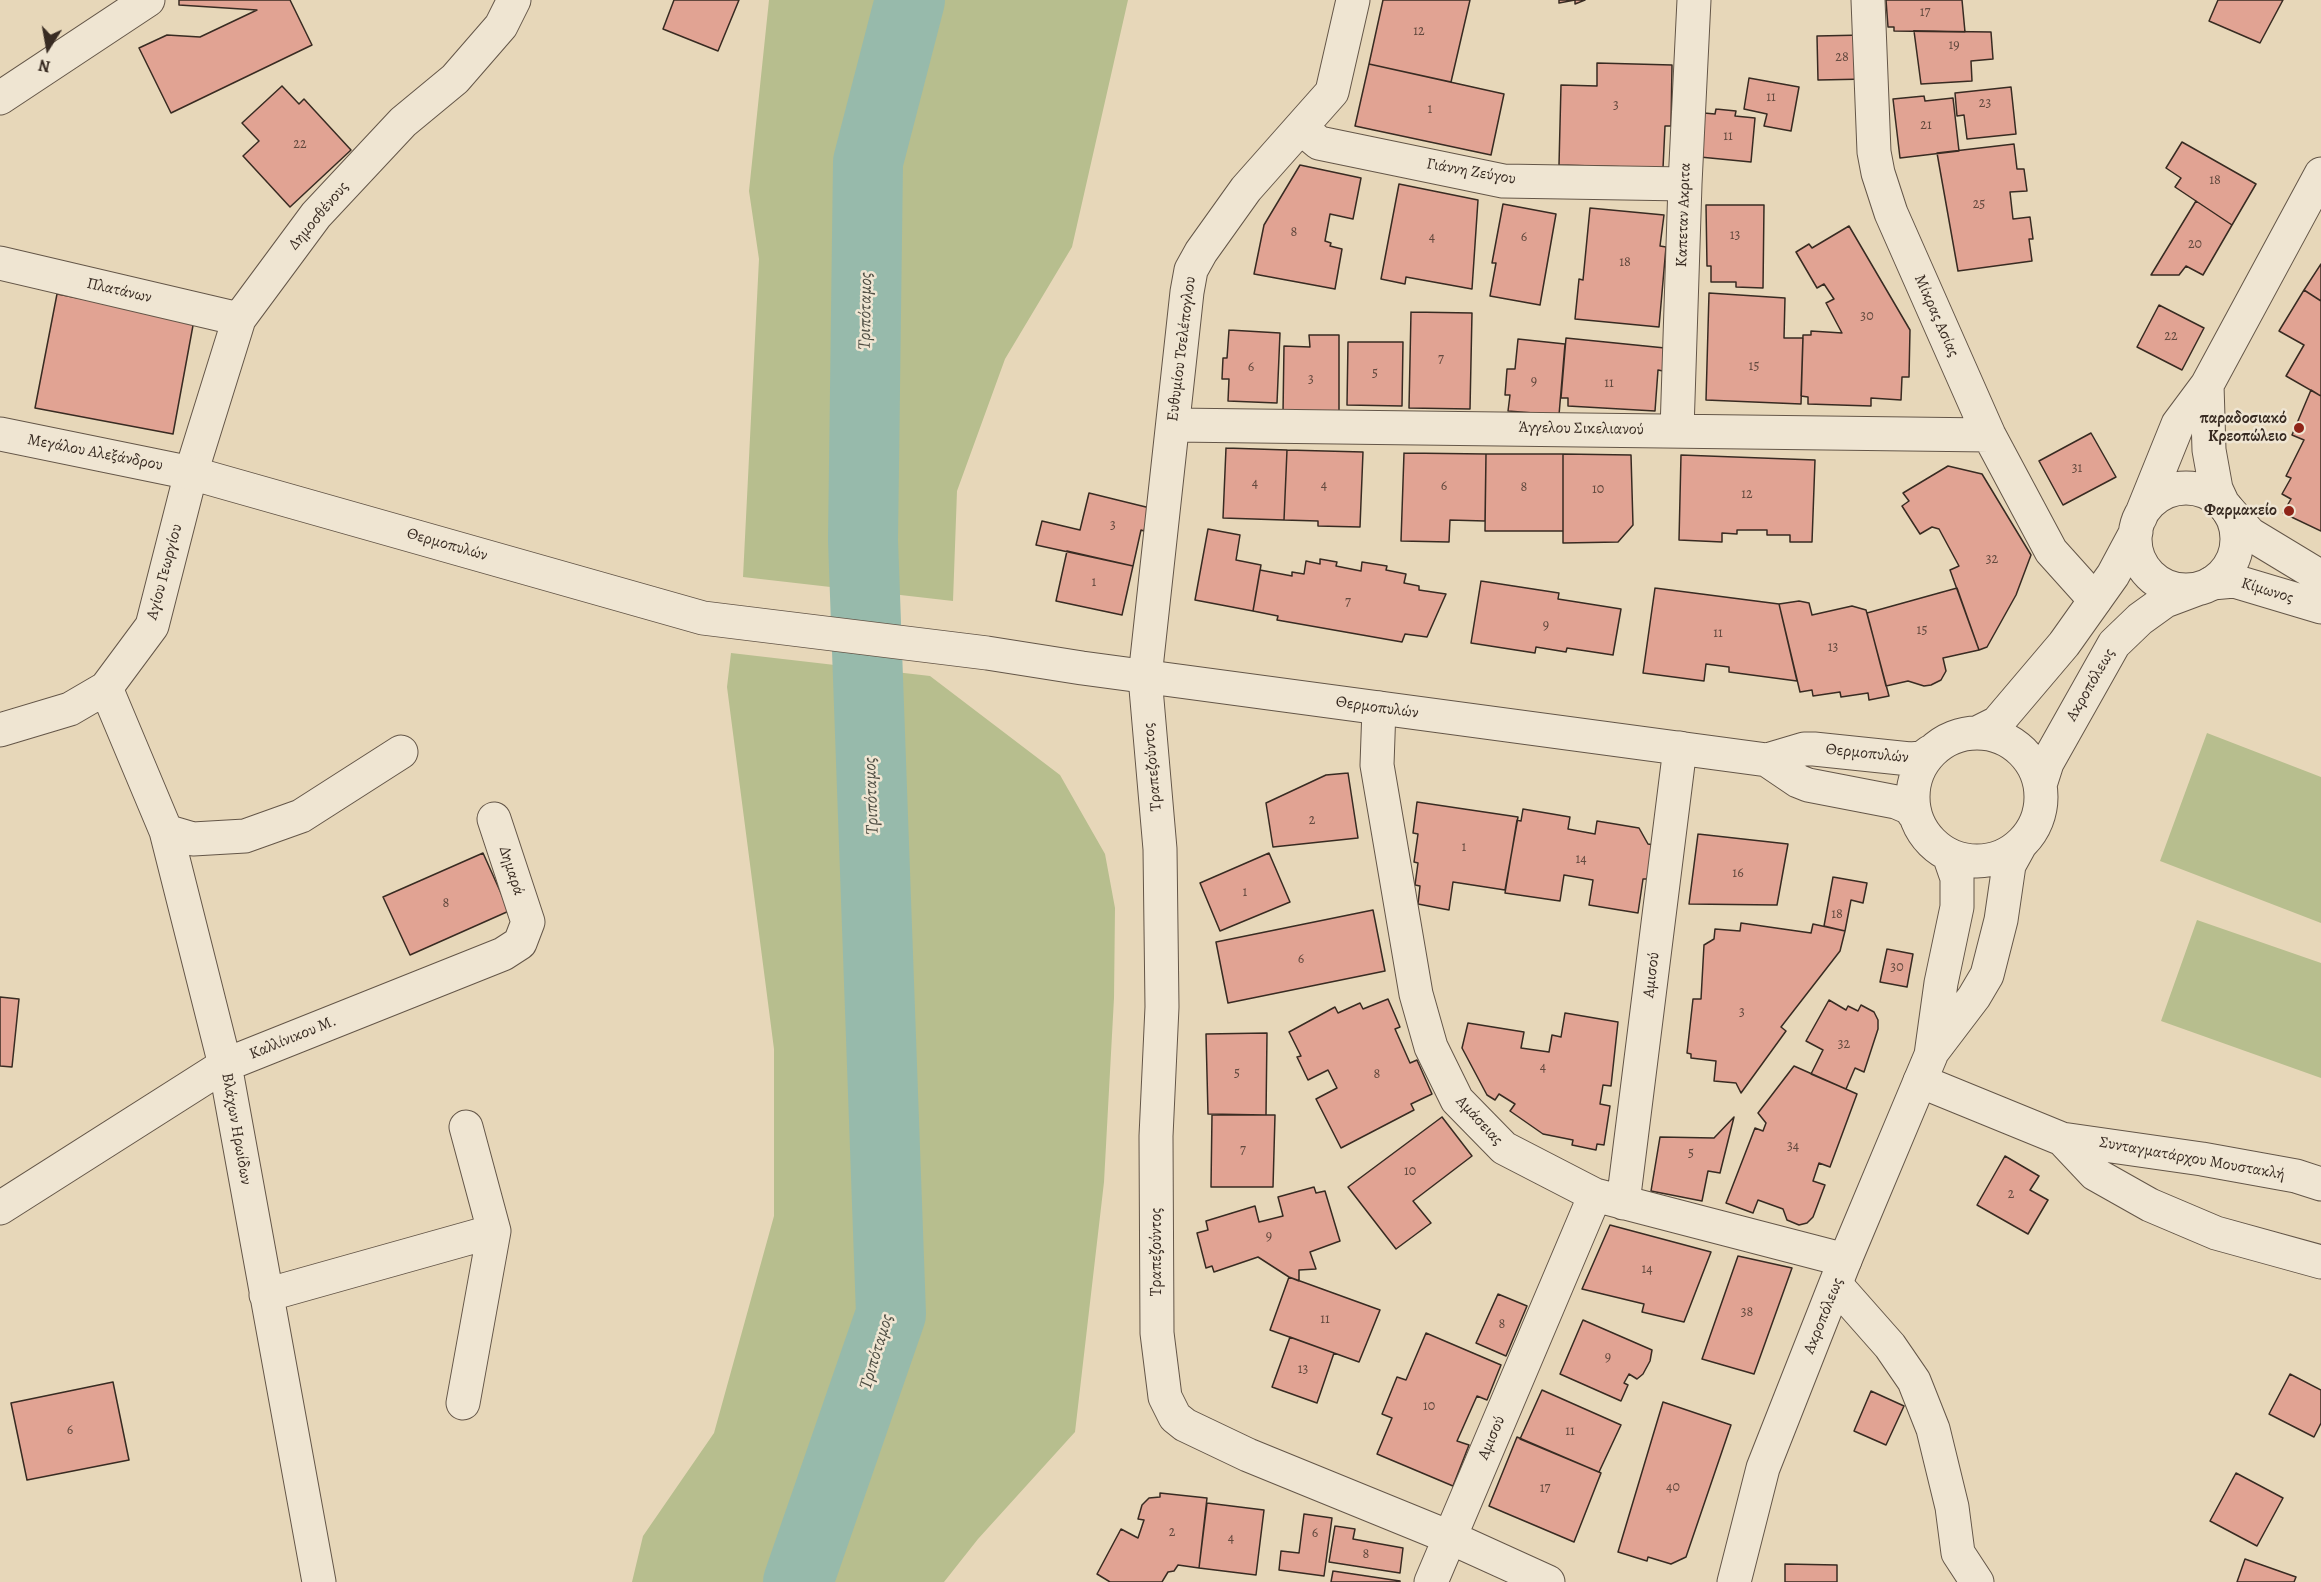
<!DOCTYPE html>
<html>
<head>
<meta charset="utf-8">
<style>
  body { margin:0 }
  #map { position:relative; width:2321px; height:1582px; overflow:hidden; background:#e7d7b9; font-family:Alegreya,serif }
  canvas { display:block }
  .north { position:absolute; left:18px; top:18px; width:60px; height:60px; -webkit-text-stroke:4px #efe5d2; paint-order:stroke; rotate:191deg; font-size:16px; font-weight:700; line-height:24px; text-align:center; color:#382b22 }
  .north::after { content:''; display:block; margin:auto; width:21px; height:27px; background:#382b22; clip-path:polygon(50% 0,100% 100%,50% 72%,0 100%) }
</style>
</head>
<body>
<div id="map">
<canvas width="2321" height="1582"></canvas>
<div class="north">N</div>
</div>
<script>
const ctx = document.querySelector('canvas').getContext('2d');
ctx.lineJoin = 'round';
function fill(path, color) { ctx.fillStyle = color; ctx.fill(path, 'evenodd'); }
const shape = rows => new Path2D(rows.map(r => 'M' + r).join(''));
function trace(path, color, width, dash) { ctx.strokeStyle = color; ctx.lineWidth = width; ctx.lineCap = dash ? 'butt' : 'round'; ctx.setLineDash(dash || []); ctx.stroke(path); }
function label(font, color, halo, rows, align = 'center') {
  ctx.font = font + ' Alegreya,serif'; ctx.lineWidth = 5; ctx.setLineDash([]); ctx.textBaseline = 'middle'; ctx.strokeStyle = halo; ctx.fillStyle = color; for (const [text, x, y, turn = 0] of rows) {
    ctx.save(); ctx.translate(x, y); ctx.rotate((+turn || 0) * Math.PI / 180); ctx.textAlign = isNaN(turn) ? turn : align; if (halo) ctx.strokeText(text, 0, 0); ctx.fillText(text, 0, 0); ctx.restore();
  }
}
const green = shape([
  [769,0,1128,0,1072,247,1005,359,957,491,953,601,743,577,759,259,749,191],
  [731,653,930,676,1060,775,1105,854,1115,908,1114,998,1104,1182,1075,1432,978,1539,944,1582,632,1582,643,1536,714,1433,774,1216,774,1049,727,687],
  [2207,733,2321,777,2321,923,2160,861],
  [2197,920,2321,963,2321,1078,2161,1021]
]);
const river = shape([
  [798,1582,891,1314,863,540,868,162,910,0]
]);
const building = shape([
  [179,0,290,0,312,45,171,113,139,48,167,35,200,37,257,10,179,5,179,0],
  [674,0,739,0,718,51,663,29,674,0],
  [1383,0,1470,0,1451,82,1369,64,1383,0],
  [1559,0,1585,0,1575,4,1575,0,1559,3,1559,0],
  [1886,0,1962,0,1965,32,1894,31,1894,27,1888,27,1886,0],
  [2218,0,2283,0,2260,43,2209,21,2218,0],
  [1914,31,1991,32,1993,59,1971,61,1972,81,1921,84,1914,31],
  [1864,35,1867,79,1818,80,1817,36,1864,35],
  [1597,63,1672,65,1671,126,1665,126,1663,168,1559,165,1561,85,1597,86,1597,63],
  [1369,64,1504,94,1491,155,1355,126,1369,64],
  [1749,78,1799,87,1791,131,1764,126,1767,114,1744,109,1749,78],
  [282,86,299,104,304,99,351,150,290,207,243,156,259,141,242,123,282,86],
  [2011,87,2016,134,1967,139,1964,115,1957,116,1955,93,2011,87],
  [1924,96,1925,101,1953,98,1959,151,1900,158,1893,99,1924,96],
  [1716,109,1736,111,1735,116,1755,118,1751,162,1700,157,1704,113,1715,114,1716,109],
  [2182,142,2256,184,2232,225,2175,187,2181,178,2166,168,2182,142],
  [2014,144,2017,169,2024,169,2027,191,2010,192,2013,219,2030,217,2033,239,2029,239,2032,261,1958,271,1937,153,2014,144],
  [1300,165,1361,178,1353,219,1330,214,1325,241,1331,243,1330,246,1342,249,1335,289,1254,274,1264,225,1300,165],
  [1399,184,1478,200,1472,289,1406,277,1405,284,1381,279,1399,184],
  [2196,201,2232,225,2203,275,2186,266,2179,275,2151,275,2196,201],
  [1503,204,1556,214,1540,305,1490,296,1496,263,1492,263,1503,204],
  [1706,205,1764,205,1763,288,1736,287,1736,282,1711,282,1711,266,1707,266,1706,205],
  [1590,208,1664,215,1660,246,1666,247,1659,327,1575,319,1579,279,1583,280,1590,208],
  [1849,226,1910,330,1909,377,1902,377,1901,400,1871,398,1871,406,1808,404,1808,397,1801,396,1803,335,1811,335,1811,331,1842,333,1826,303,1834,299,1824,284,1817,288,1796,252,1809,244,1812,248,1849,226],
  [2321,264,2321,301,2304,290,2321,264],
  [2304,290,2321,301,2321,396,2286,376,2304,345,2279,331,2304,290],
  [1709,293,1785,298,1784,338,1803,338,1801,404,1706,400,1709,293],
  [57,294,194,320,173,434,35,408,57,294],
  [2159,305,2204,328,2182,370,2137,347,2159,305],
  [1411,312,1472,313,1470,409,1409,408,1411,312],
  [1229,330,1280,333,1277,403,1228,401,1229,379,1222,379,1223,358,1227,358,1229,330],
  [1309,335,1339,335,1339,413,1283,413,1284,346,1310,347,1309,335],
  [1566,338,1665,348,1663,371,1658,370,1655,411,1568,406,1568,398,1561,398,1566,338],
  [1518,339,1565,344,1559,415,1508,411,1510,395,1505,395,1507,369,1515,369,1518,339],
  [1348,342,1403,342,1402,406,1347,405,1348,342],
  [2311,390,2321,396,2321,531,2283,513,2291,499,2282,494,2291,478,2286,476,2304,440,2292,435,2311,390],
  [2091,433,2116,477,2063,505,2039,461,2091,433],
  [1226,448,1287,450,1284,520,1223,518,1226,448],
  [1287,450,1363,452,1360,527,1318,526,1318,521,1284,520,1287,450],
  [1404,453,1486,454,1485,521,1450,520,1449,542,1401,541,1404,453],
  [1486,454,1563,454,1563,531,1485,531,1486,454],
  [1563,454,1631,455,1633,525,1618,542,1563,543,1563,454],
  [1681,455,1815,460,1812,542,1790,542,1790,535,1767,535,1767,530,1737,530,1737,534,1722,533,1722,542,1679,540,1681,455],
  [1948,466,1982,474,2031,555,2016,595,1987,647,1979,650,1950,570,1959,566,1939,529,1932,527,1920,534,1902,506,1909,501,1903,493,1948,466],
  [1089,493,1150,508,1144,531,1141,530,1133,566,1036,545,1042,521,1080,530,1089,493],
  [1208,529,1240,535,1236,560,1261,565,1253,611,1195,600,1208,529],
  [1067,551,1133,566,1122,615,1056,601,1067,551],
  [1320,559,1337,562,1336,566,1361,571,1362,562,1387,566,1386,570,1406,574,1404,583,1419,586,1419,590,1446,594,1427,637,1405,634,1402,642,1277,620,1278,616,1253,611,1260,570,1292,576,1292,572,1304,574,1306,561,1320,564,1320,559],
  [1481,581,1559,593,1558,599,1621,609,1613,655,1567,648,1566,652,1536,647,1535,653,1471,643,1481,581],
  [1655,588,1779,604,1797,681,1729,672,1729,667,1706,664,1704,681,1643,673,1655,588],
  [1957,588,1979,650,1943,658,1946,671,1941,680,1931,685,1924,686,1908,681,1886,686,1867,613,1957,588],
  [1799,601,1809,603,1812,615,1852,606,1866,610,1889,696,1869,700,1868,693,1841,697,1840,692,1813,696,1812,690,1800,692,1779,604,1799,601],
  [1348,773,1358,838,1273,847,1266,803,1326,775,1348,773],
  [1417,802,1518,817,1505,890,1453,882,1449,910,1418,904,1420,886,1415,885,1418,863,1414,862,1418,834,1413,833,1417,802],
  [1523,809,1570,817,1568,829,1595,834,1597,821,1639,828,1648,844,1654,845,1648,879,1643,879,1638,913,1589,905,1593,880,1564,875,1560,901,1505,893,1517,820,1521,821,1523,809],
  [1698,834,1788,844,1777,905,1689,904,1698,834],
  [483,853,509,911,410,955,383,897,483,853],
  [1269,853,1290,902,1220,931,1200,883,1269,853],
  [1833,877,1867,883,1863,903,1851,900,1845,931,1824,926,1833,877],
  [1373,910,1385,971,1228,1003,1216,942,1373,910],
  [1741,923,1811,933,1813,924,1845,931,1840,951,1781,1027,1786,1031,1741,1093,1736,1083,1714,1081,1716,1061,1691,1058,1691,1054,1687,1053,1693,999,1701,999,1704,945,1714,939,1715,929,1740,931,1741,923],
  [1887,949,1913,954,1907,987,1880,982,1887,949],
  [0,997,19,999,12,1067,0,1066,0,997],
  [1388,999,1400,1027,1395,1029,1410,1063,1417,1060,1432,1094,1411,1104,1414,1110,1341,1148,1316,1099,1337,1088,1328,1070,1308,1080,1297,1057,1301,1056,1289,1032,1335,1007,1338,1013,1360,1003,1363,1009,1388,999],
  [1829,1000,1846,1010,1848,1006,1858,1011,1861,1005,1874,1012,1878,1020,1878,1029,1864,1072,1855,1068,1846,1089,1811,1074,1823,1050,1806,1041,1829,1000],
  [1565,1013,1618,1022,1611,1086,1603,1085,1600,1104,1610,1106,1604,1145,1597,1144,1596,1150,1572,1145,1573,1140,1543,1134,1510,1111,1515,1104,1499,1094,1495,1100,1487,1095,1462,1048,1468,1023,1524,1032,1521,1048,1549,1052,1552,1035,1561,1037,1565,1013],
  [1267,1033,1266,1115,1208,1114,1206,1034,1267,1033],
  [1794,1066,1857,1094,1830,1167,1819,1163,1813,1181,1825,1185,1813,1217,1807,1223,1799,1225,1787,1220,1783,1209,1758,1200,1753,1213,1726,1203,1755,1128,1763,1131,1766,1123,1758,1113,1794,1066],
  [1212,1115,1275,1115,1273,1187,1211,1187,1212,1115],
  [1442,1117,1472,1156,1413,1201,1431,1223,1396,1249,1348,1187,1442,1117],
  [1734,1117,1720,1173,1708,1171,1702,1201,1651,1191,1660,1137,1714,1138,1734,1117],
  [2005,1156,2039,1176,2030,1190,2048,1200,2028,1234,1977,1205,2005,1156],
  [1314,1187,1316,1193,1325,1191,1340,1241,1310,1252,1316,1269,1299,1270,1299,1281,1289,1277,1258,1257,1214,1272,1212,1266,1206,1268,1197,1233,1208,1230,1206,1221,1255,1206,1259,1222,1283,1216,1278,1197,1314,1187],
  [1610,1225,1711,1252,1684,1322,1642,1312,1644,1304,1582,1289,1610,1225],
  [1738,1256,1792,1268,1754,1374,1702,1359,1738,1256],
  [1289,1277,1380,1310,1359,1362,1270,1330,1289,1277],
  [1498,1294,1527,1306,1506,1356,1476,1343,1498,1294],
  [1583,1320,1652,1350,1650,1361,1643,1374,1637,1379,1629,1374,1624,1383,1628,1385,1621,1401,1560,1374,1583,1320],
  [1426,1333,1501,1365,1487,1400,1477,1396,1457,1441,1469,1445,1453,1486,1377,1454,1392,1418,1382,1414,1397,1377,1406,1380,1426,1333],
  [1290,1337,1334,1353,1317,1403,1272,1387,1290,1337],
  [2290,1374,2321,1390,2321,1423,2314,1437,2269,1414,2290,1374],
  [113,1382,129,1460,27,1480,11,1403,113,1382],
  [1542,1390,1621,1425,1599,1472,1520,1439,1542,1390],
  [1871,1391,1904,1406,1886,1445,1854,1431,1871,1391],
  [1663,1402,1731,1425,1686,1557,1671,1564,1648,1557,1647,1561,1618,1552,1663,1402],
  [1517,1437,1601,1473,1574,1542,1489,1506,1517,1437],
  [2236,1473,2283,1498,2257,1546,2210,1521,2236,1473],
  [1160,1493,1207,1498,1199,1568,1178,1565,1174,1571,1168,1572,1162,1582,1110,1582,1097,1574,1121,1529,1138,1538,1144,1520,1138,1519,1142,1505,1149,1498,1160,1497,1160,1493],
  [1207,1503,1264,1510,1256,1575,1199,1568,1207,1503],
  [1304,1514,1332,1518,1324,1576,1279,1570,1281,1551,1299,1553,1304,1514],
  [1335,1526,1355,1529,1353,1539,1403,1548,1400,1573,1329,1562,1335,1526],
  [2245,1559,2296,1577,2294,1582,2237,1582,2245,1559],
  [1785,1564,1837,1565,1837,1582,1785,1582,1785,1564],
  [1333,1571,1400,1581,1400,1582,1331,1582,1333,1571]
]);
const minor = shape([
  [1353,0,1332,92,1246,189,1201,252,1191,270,1187,292,1145,677,1160,849,1162,1007,1156,1136,1157,1333,1165,1397,1175,1417,1185,1425,1248,1455,1449,1537,1548,1582],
  [1868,0,1874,152,1878,173,1891,213,1989,435,2051,551,2095,600],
  [0,98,148,0],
  [1301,128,1319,143,1503,181,1685,184],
  [0,263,239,319],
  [1174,425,1989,435],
  [1677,430,1685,184,1694,0],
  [2228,510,2250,534,2321,577],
  [2212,583,2234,581,2321,607],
  [106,688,166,831,225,1065,319,1582],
  [1379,708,1377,765,1416,994,1431,1047,1457,1100,1504,1148,1595,1195,1845,1260],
  [0,730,70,709,106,688,152,626,191,473,239,319,316,215,403,122,455,79,501,26,514,0],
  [166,831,193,839,245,836,301,816,401,752],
  [1920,1081,2062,1139,2095,1174,2150,1205,2216,1233,2321,1262],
  [2062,1139,2202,1159,2296,1176,2321,1184],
  [1623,1203,1680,748],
  [0,1208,225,1065,503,954,520,943,528,922,494,819],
  [1837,1286,1890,1346,1914,1381,1933,1429,1952,1507,1958,1553,1977,1582],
  [266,1295,494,1231],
  [463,1403,494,1231,466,1127],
  [1431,1582,1595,1195]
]);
const tertiary = shape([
  [2207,385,2209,450,2216,489,2223,504],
  [0,434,191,473,703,618,987,653,1082,668,1767,760,1804,749,1814,749,1910,759,1922,758,1930,752],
  '2135 539a51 51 0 1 1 102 0a51 51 0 1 1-102 0Z',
  [2140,518,2178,424,2207,385,2321,174],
  [1979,732,1997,723,2064,644,2113,575,2136,532],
  '1913 797a64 64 0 1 1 128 0a64 64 0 1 1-128 0Z',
  [1767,760,1798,781,1808,785,1896,802,1910,808,1914,814],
  [2040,785,2047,763,2114,644,2140,619,2165,601,2197,589],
  [1933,1051,1974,997,1987,975,2001,920,2009,865,2020,845],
  [1734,1582,1763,1468,1845,1260,1931,1055,1941,983,1957,907,1957,878,1949,855]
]);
const markers = [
  [2299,428,6,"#8f2418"],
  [2289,511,6,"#8f2418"]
];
const numberNames = [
  ["17",1925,13],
  ["12",1419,32],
  ["19",1954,46],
  ["28",1842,58],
  ["11",1771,98],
  ["23",1985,104],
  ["3",1616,106],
  ["1",1430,110],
  ["21",1926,126],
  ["11",1728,137],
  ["22",300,145],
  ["18",2215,181],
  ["25",1979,205],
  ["8",1294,233],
  ["13",1735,236],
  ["4",1432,238],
  ["6",1524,238],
  ["20",2195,245],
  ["18",1625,263],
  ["30",1867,317],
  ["22",2171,337],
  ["7",1441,360],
  ["15",1754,367],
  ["6",1251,368],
  ["5",1375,374],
  ["3",1311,380],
  ["9",1534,382],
  ["11",1609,384],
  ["31",2077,469],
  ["4",1255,484],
  ["4",1324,486],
  ["6",1444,487],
  ["8",1524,488],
  ["10",1598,490],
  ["12",1747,495],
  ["3",1113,526],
  ["32",1992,560],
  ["1",1094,583],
  ["7",1348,603],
  ["9",1546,626],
  ["15",1922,631],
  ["11",1718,634],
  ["13",1833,648],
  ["2",1312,821],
  ["1",1464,848],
  ["14",1581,860],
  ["16",1738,874],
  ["1",1245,893],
  ["8",446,904],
  ["18",1837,915],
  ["6",1301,960],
  ["30",1897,968],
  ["3",1742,1013],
  ["32",1844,1045],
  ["4",1543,1068],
  ["5",1237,1074],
  ["8",1377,1075],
  ["34",1793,1147],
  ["7",1243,1151],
  ["5",1691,1154],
  ["10",1410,1172],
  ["2",2011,1195],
  ["9",1269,1237],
  ["14",1647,1270],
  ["38",1747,1313],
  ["11",1325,1320],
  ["8",1502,1325],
  ["9",1608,1358],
  ["13",1303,1370],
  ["10",1429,1407],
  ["6",70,1431],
  ["11",1570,1432],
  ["40",1673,1488],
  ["17",1545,1489],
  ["2",1172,1533],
  ["6",1315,1534],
  ["4",1231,1539],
  ["8",1366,1555]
];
const streetNames = [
  ["Γιάννη Ζεύγου",1471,172,10],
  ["Καπεταν Ακριτα",1684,215,-88],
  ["Δημοσθένους",319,216,-50],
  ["Πλατάνων",119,291,13],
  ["Μίκρας Ασίας",1936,316,66],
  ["Ευθυμίου Τσελέπογλου",1182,349,-83],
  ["Άγγελου Σικελιανού",1581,429,1],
  ["Μεγάλου Αλεξάνδρου",95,453,11],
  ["Θερμοπυλών",447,545,16],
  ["Αγίου Γεωργίου",165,572,-75],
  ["Κίμωνος",2267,591,17],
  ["Ακροπόλεως",2091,685,-60],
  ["Θερμοπυλών",1377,708,8],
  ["Θερμοπυλών",1867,754,6],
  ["Τραπεζούντος",1153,767,-95],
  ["Δημαρά",511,871,72],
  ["Αμισού",1652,975,-83],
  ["Καλλίνικου Μ.",293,1038,-22],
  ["Αμάσειας",1479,1121,47],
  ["Βλάχων Ηρωίδων",236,1129,80],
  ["Συνταγματάρχου Μουστακλή",2192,1159,10],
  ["Τραπεζούντος",1157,1252,-90],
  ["Ακροπόλεως",1824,1316,-68],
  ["Αμισού",1492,1438,-67]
];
const poiNames = [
  ["παραδοσιακό",2287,419],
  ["Κρεοπώλειο",2287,437],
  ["Φαρμακείο",2277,511]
];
const waterNames = [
  ["Τριπόταμος",866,311,-89],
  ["Τριπόταμος",872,796,-92],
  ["Τριπόταμος",877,1352,-73]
];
fill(green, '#b7be8e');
trace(river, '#97baab', 70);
fill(building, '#e1a393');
trace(building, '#382b22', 1.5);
trace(minor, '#645648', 35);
trace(tertiary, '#645648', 35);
trace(minor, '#efe5d2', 33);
trace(tertiary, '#efe5d2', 33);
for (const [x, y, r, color] of markers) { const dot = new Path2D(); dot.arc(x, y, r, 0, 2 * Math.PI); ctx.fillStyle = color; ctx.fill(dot); trace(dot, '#efe5d2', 2); }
label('14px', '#62493e', null, numberNames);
label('16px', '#382b22', '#efe5d2', streetNames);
label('bold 16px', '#382b22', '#efe5d2', poiNames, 'right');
label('italic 18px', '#504f44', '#efe5d2', waterNames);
</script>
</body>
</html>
